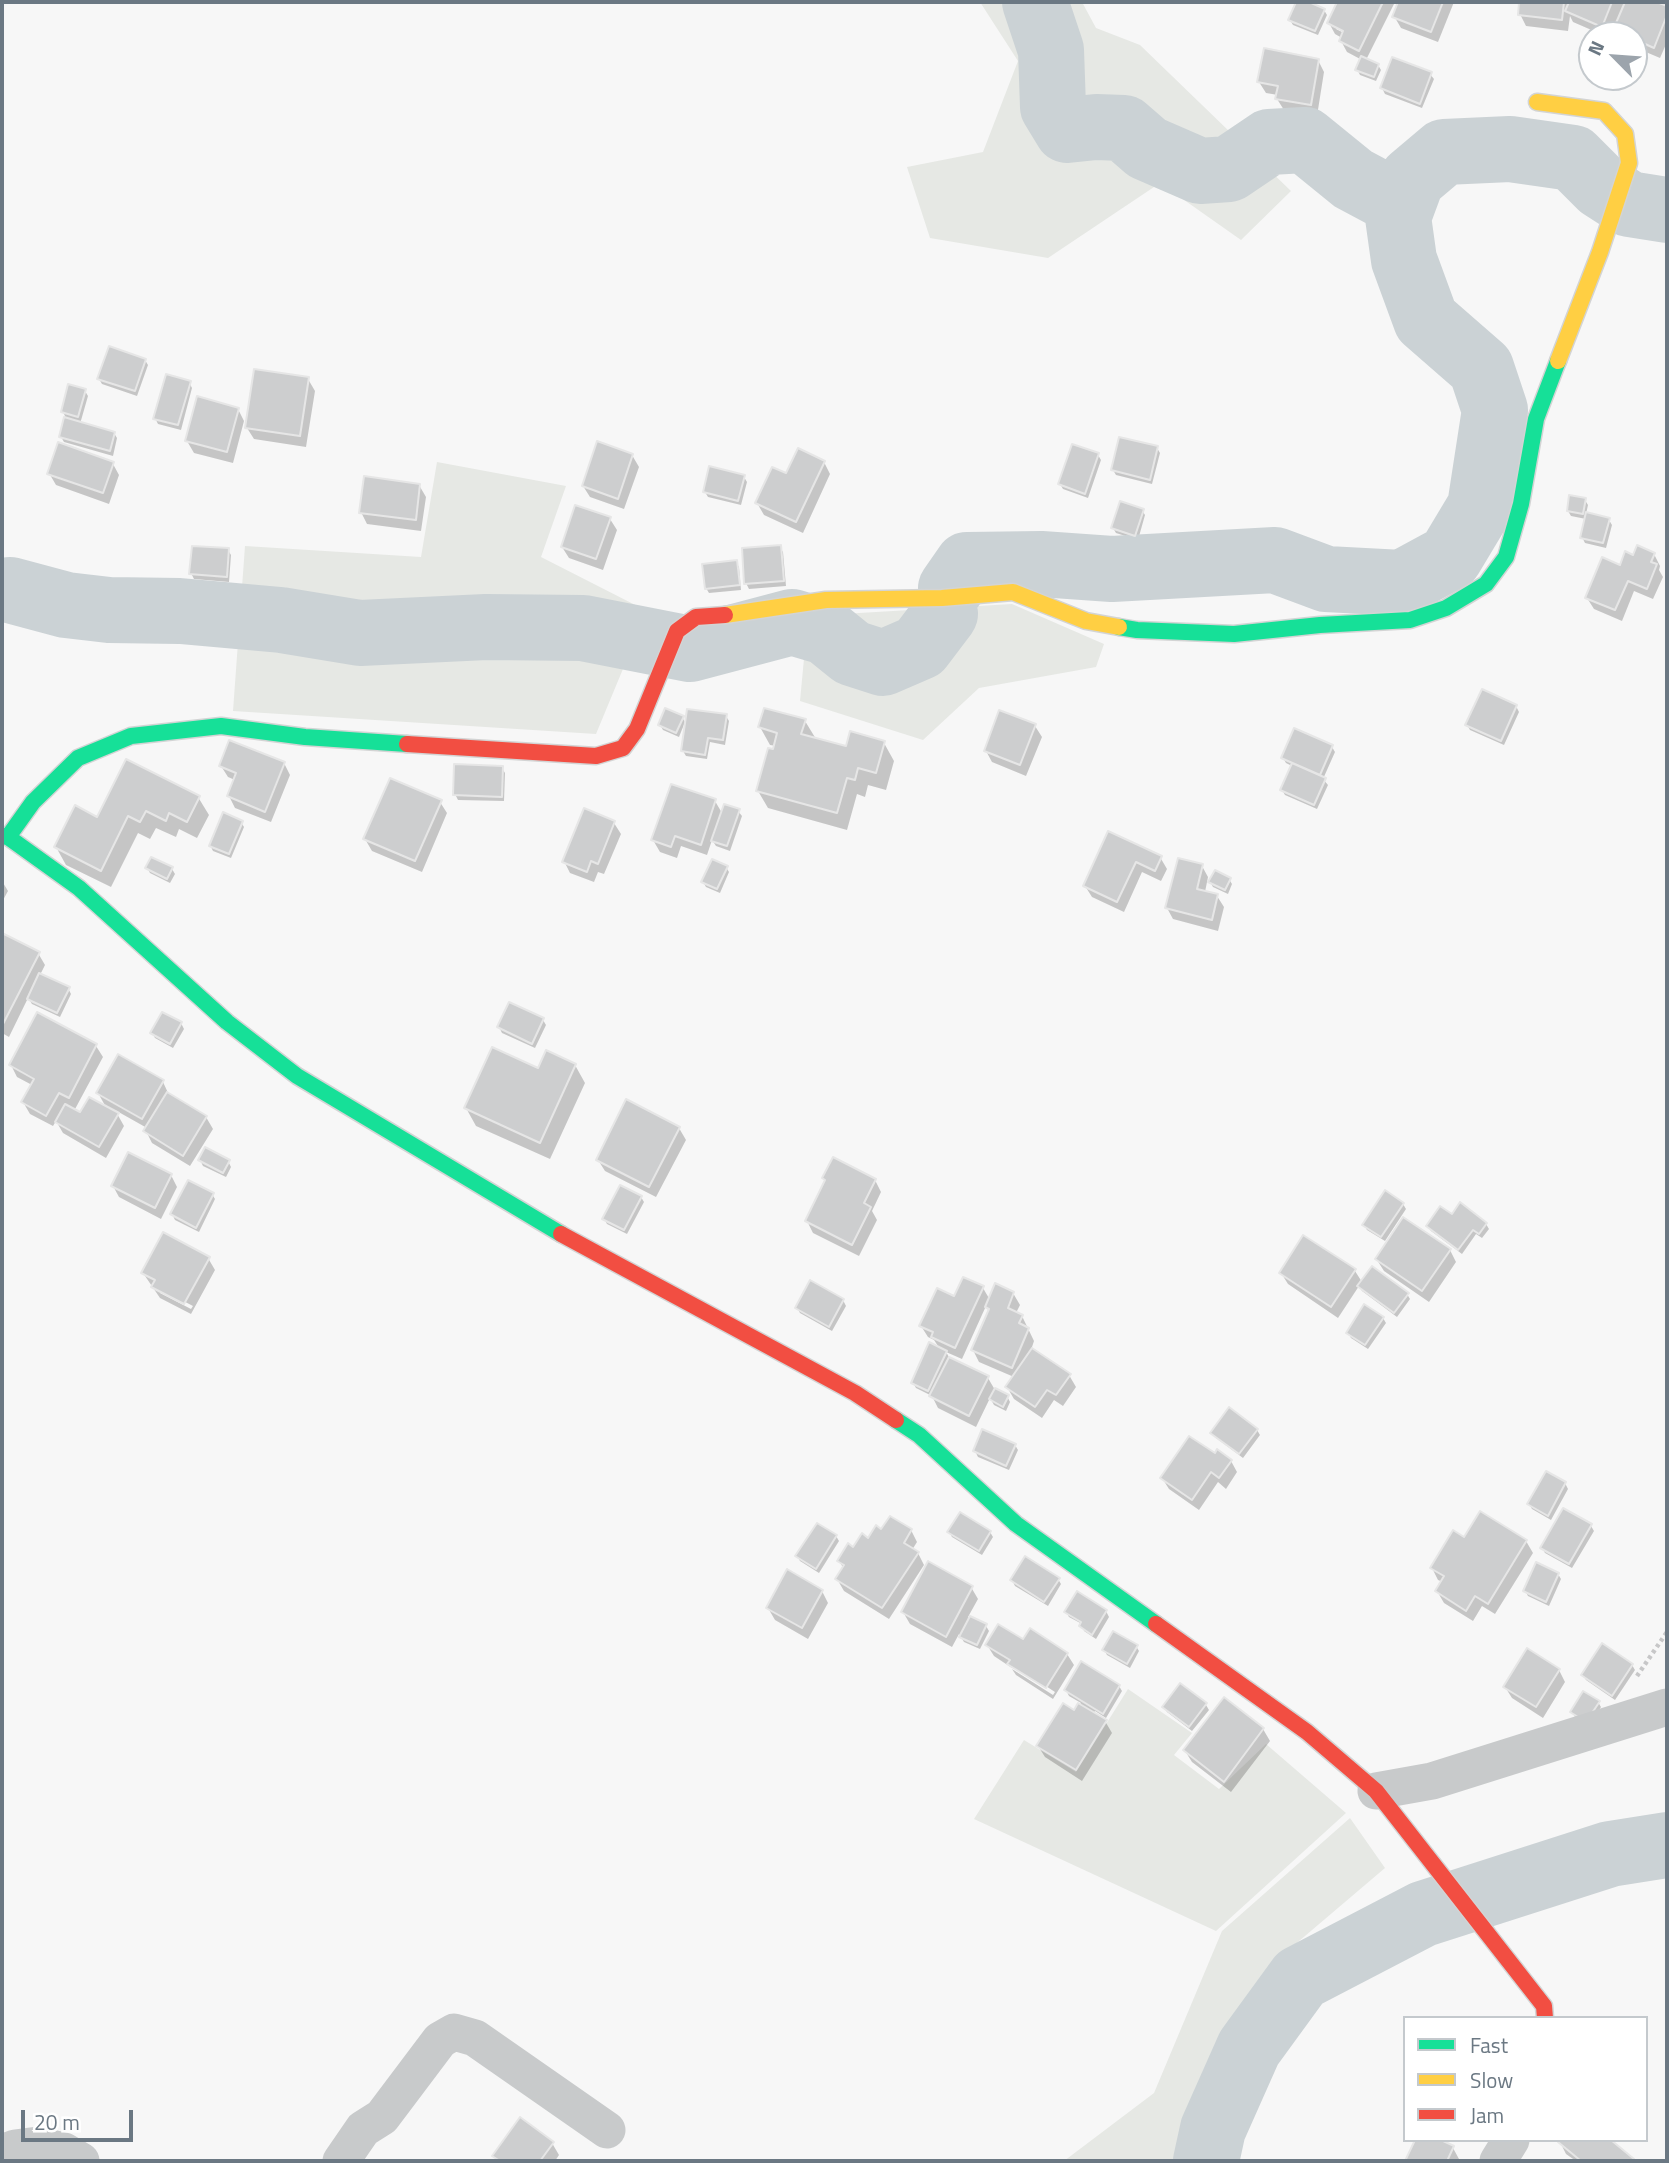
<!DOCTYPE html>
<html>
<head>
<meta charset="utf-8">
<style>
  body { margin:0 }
  #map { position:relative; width:1669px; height:2163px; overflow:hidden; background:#f7f7f7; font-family:"Titillium Web",sans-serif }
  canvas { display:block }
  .frame { position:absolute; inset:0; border:4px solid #6b7883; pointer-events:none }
  .legend { position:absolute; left:1403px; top:2016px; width:245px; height:126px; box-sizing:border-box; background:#fff; border:2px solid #c4c9cd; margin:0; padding:9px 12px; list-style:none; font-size:21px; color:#6b7883 }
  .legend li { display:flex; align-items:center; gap:14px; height:35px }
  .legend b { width:35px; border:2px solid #c4c9cd }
  .north { position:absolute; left:1578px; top:21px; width:70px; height:70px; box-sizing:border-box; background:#fff; border:2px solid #c4c9cd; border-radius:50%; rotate:295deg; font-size:19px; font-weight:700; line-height:28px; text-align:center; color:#6b7883 }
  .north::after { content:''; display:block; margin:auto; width:24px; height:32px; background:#9ca4ac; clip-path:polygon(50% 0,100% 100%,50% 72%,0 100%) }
  .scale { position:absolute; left:21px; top:2110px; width:112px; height:32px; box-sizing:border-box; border:4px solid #6b7883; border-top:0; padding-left:9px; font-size:21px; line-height:24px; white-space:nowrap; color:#6b7883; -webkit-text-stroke:5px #fff; paint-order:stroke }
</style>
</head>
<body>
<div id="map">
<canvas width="1669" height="2163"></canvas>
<div class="frame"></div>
<ul class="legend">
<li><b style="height:9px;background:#16e098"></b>Fast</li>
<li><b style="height:9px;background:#ffcf43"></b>Slow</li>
<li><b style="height:9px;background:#f24e42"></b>Jam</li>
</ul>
<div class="north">N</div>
<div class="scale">20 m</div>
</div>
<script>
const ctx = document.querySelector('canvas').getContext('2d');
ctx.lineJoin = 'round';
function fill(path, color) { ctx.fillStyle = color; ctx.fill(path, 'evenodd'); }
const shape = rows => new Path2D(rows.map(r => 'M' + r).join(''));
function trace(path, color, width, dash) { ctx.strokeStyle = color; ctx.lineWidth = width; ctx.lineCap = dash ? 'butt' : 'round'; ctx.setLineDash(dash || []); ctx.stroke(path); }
const green = shape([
  [980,2,1082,2,1096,28,1140,45,1291,191,1241,240,1160,183,1048,258,930,238,907,167,983,152,1018,61],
  [1648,179,1667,180,1667,234,1641,224],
  [437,462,566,486,541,557,647,611,596,734,233,711,245,546,421,557],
  [1012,604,1104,644,1096,667,979,688,923,740,800,701,808,616],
  [1128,1689,1192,1733,1174,1755,1219,1789,1266,1744,1346,1813,1216,1931,974,1819,1024,1740,1076,1772],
  [1350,1818,1385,1868,1285,1953,1189,2107,1180,2161,1064,2161,1154,2093,1222,1931]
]);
const shadow = shape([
  [1298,2,1304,2,1324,10,1327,15,1318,35,1293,25,1290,20],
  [1339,2,1395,2,1366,60,1378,65,1381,70,1376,81,1360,75,1357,69,1362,60,1347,52,1341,41,1342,38,1335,34,1329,23],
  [1336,25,1350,36,1336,29],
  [1400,2,1454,2,1438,42,1401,28,1394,16],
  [1521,2,1624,2,1626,4,1627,2,1653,2,1667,8,1667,42,1660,58,1634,47,1634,35,1618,35,1613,26,1609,35,1603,35,1573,22,1570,16,1568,31,1526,26,1520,14],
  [1318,60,1324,72,1317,116,1284,110,1277,99,1278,95,1266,93,1259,82],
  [1430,74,1434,79,1422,108,1385,94,1382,88],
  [145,360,148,365,137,396,102,384,99,379],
  [308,379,315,391,306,447,254,439,247,428],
  [189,382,192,388,181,430,158,424,155,418],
  [85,391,88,396,80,424,114,433,117,438,113,456,64,442,61,437,66,418,63,412],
  [238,409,244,421,233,463,194,453,187,441],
  [1157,448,1160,453,1152,484,1116,475,1113,470],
  [632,455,639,467,624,509,590,497,583,486],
  [1098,455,1101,460,1088,498,1063,489,1060,484],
  [824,462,830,474,803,533,764,515,757,503,787,476],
  [113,464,119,475,109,504,56,485,49,473],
  [744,477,747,482,741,505,708,497,705,492],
  [419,485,426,497,421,531,367,524,361,512],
  [1585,500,1588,505,1586,514,1609,520,1612,525,1606,548,1585,543,1582,537,1586,519,1571,516,1568,511],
  [1142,510,1145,515,1138,540,1116,533,1113,528],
  [610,519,617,530,603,570,569,558,562,547],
  [780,547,783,552,786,586,749,589,746,583],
  [228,550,231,555,229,582,194,579,191,573],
  [1654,554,1660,566,1659,570,1663,577,1653,599,1634,591,1622,621,1594,609,1587,598,1634,557],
  [736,562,739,567,741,590,709,593,706,588],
  [1516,706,1519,712,1504,745,1470,730,1467,725],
  [726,716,729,721,725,745,710,742,707,759,686,756,683,751],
  [682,717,685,722,679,737,663,730,660,725],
  [805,721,816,739,847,748,884,743,894,761,886,790,868,785,865,797,857,794,847,830,768,808,758,791,776,746,770,745,760,727],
  [1035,726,1042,737,1026,776,992,762,986,751],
  [1332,747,1335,752,1323,779,1328,785,1317,809,1285,795,1282,790,1292,766,1286,763,1283,758],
  [284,763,290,775,271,822,235,808,229,796,235,780,228,777,221,766],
  [502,768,505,773,504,801,458,800,455,794],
  [198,797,209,815,197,838,179,829,176,837,156,828,150,839,138,833,111,887,66,865,56,847,98,819],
  [715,801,722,813,738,811,742,816,730,851,716,846,712,840,707,855,681,846,677,858,660,852,653,840],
  [440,802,447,813,422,872,372,851,365,839],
  [241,822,244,827,231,858,213,851,210,845],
  [614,823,621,834,604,874,598,872,594,882,570,873,564,861],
  [1109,833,1160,857,1167,869,1161,881,1142,872,1124,912,1092,897,1085,886],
  [1202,866,1208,877,1205,892,1217,896,1224,907,1218,931,1173,919,1167,908],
  [726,867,729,872,720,893,706,887,703,882],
  [147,868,172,869,175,874,170,883,150,873],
  [1229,879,1232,884,1228,894,1213,887,1210,882],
  [2,881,8,891,2,902],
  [2,935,38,953,45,965,40,975,68,988,71,994,60,1017,32,1004,28,998,9,1037,2,1033],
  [38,1014,96,1046,103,1057,74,1111,81,1115,107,1109,98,1093,118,1056,163,1082,169,1095,206,1117,213,1129,190,1166,152,1143,146,1131,147,1128,115,1110,124,1126,106,1158,63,1133,56,1121,53,1126,30,1114,23,1102,32,1085,17,1077,11,1065],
  [543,1020,546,1025,535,1048,502,1033,499,1027],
  [181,1023,184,1029,173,1048,155,1038,152,1033],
  [575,1065,585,1083,550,1159,476,1126,466,1108,539,1070],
  [679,1128,686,1140,656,1197,605,1171,598,1160],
  [200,1160,228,1161,231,1167,226,1177,203,1166],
  [171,1175,177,1187,161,1219,119,1197,113,1186],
  [824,1178,875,1180,881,1192,872,1211,877,1220,859,1256,813,1233,807,1221,826,1182],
  [212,1194,215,1199,199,1232,175,1220,172,1214],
  [641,1197,644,1202,627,1234,607,1224,604,1219],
  [1403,1204,1406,1209,1385,1241,1367,1230,1364,1225],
  [1452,1217,1486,1224,1489,1229,1482,1238,1476,1234,1462,1254,1431,1231,1428,1226],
  [1450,1250,1456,1262,1429,1302,1384,1271,1377,1260],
  [208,1258,215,1270,191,1314,160,1298,143,1273],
  [160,1289,193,1306,191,1309,160,1293],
  [1355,1271,1362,1282,1407,1294,1410,1299,1397,1317,1362,1291,1359,1286,1338,1318,1288,1284,1281,1273],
  [983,1288,990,1300,1013,1293,1020,1305,1016,1313,1022,1316,1034,1341,1031,1350,1069,1375,1076,1387,1063,1406,1054,1400,1042,1418,1014,1399,1007,1387,1014,1377,979,1362,973,1350,989,1312,986,1306,962,1359,946,1352,949,1357,988,1378,995,1390,1007,1396,1010,1402,1006,1411,994,1405,990,1398,976,1427,938,1408,932,1396,916,1388,913,1383,940,1349,934,1340,928,1337,921,1326,955,1299],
  [843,1300,846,1306,832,1331,800,1313,797,1308],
  [1383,1318,1386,1323,1368,1349,1351,1338,1348,1333],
  [1257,1430,1260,1435,1243,1458,1216,1438,1213,1433],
  [1015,1445,1018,1450,1009,1470,978,1457,975,1451],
  [1215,1455,1231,1461,1237,1472,1226,1489,1218,1482,1199,1510,1169,1489,1162,1478],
  [1565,1483,1568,1489,1551,1520,1532,1509,1529,1504],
  [1591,1526,1594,1531,1572,1568,1545,1553,1542,1548],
  [911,1530,917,1542,912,1550,918,1553,924,1565,889,1619,844,1591,837,1579,844,1569,839,1561,882,1531],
  [949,1532,990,1532,993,1537,982,1555,952,1537],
  [836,1536,839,1541,819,1573,800,1561,797,1556],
  [1465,1539,1526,1541,1533,1553,1495,1614,1482,1606,1473,1621,1444,1603,1437,1591,1443,1582,1438,1580,1432,1568],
  [1558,1574,1561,1579,1549,1606,1528,1596,1525,1591],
  [1058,1579,1061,1584,1048,1606,1015,1586,1012,1580],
  [971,1587,978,1599,968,1617,986,1626,989,1631,980,1649,964,1642,959,1634,952,1647,910,1624,903,1612],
  [822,1591,828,1603,808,1639,775,1620,768,1608],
  [1106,1611,1109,1617,1096,1639,1084,1631,1082,1624,1069,1617,1066,1612],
  [1024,1642,1067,1654,1074,1665,1053,1699,1016,1675,1012,1669,1053,1695,1055,1692,1012,1664,1012,1668,994,1656,987,1645],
  [1136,1646,1139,1651,1130,1668,1107,1655,1104,1650],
  [1632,1665,1635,1670,1615,1700,1586,1680,1583,1675],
  [1559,1670,1565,1682,1543,1718,1512,1698,1505,1687],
  [1119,1686,1122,1691,1106,1718,1095,1711,1093,1714,1105,1721,1112,1733,1082,1781,1045,1757,1038,1746,1075,1712,1081,1703,1069,1696,1066,1690],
  [1224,1699,1263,1729,1270,1741,1231,1792,1192,1762,1185,1751],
  [1598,1702,1601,1707,1589,1726,1575,1717,1572,1712],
  [1206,1705,1209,1710,1192,1731,1167,1712,1164,1707],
  [1417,2140,1453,2148,1459,2159,1458,2161,1407,2161],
  [1560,2142,1633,2160,1634,2161,1576,2161,1566,2154],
  [552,2143,559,2155,555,2161,498,2161,494,2156]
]);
const river = shape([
  [1035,2,1051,50,1053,107,1067,130,1096,127,1124,128,1147,148,1200,171,1229,169,1269,142,1305,140,1353,179,1383,195,1407,193],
  [951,588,967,565,1041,564,1112,569,1275,560,1326,579,1402,583,1450,557,1480,507,1495,410,1481,368,1426,320,1404,260,1398,217,1412,179,1444,152,1510,149,1573,158,1601,186,1629,204,1667,210],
  [10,590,66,605,109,610,180,611,281,620,360,633,486,627,583,628,690,649,792,622,826,632,852,653,883,663,920,647,945,614],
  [1206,2161,1213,2129,1249,2048,1300,1978,1423,1914,1610,1854,1667,1845]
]);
const building = shape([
  [1296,2,1309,2,1325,9,1315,31,1288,20,1296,2],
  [1337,2,1383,2,1359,51,1339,41,1343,31,1327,23,1337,2],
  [1398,2,1443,2,1431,32,1392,17,1398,2],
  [1519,2,1564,2,1562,20,1518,15,1519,2],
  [1569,2,1612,2,1602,27,1565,11,1569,2],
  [1625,2,1657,2,1667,6,1667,15,1654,48,1634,39,1634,35,1625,35,1613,30,1625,2],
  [1264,48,1319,59,1311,105,1275,99,1278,86,1257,82,1264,48],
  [1361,56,1379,64,1374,77,1355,70,1361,56],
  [1392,57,1432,72,1420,104,1380,88,1392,57],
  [109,346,146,359,135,391,97,379,109,346],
  [254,369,309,377,300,436,245,428,254,369],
  [166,374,191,381,178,425,153,419,166,374],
  [68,384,86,389,78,417,61,412,68,384],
  [197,396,239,408,227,452,185,441,197,396],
  [64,417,115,432,110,451,59,437,64,417],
  [1119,437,1158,446,1150,480,1111,470,1119,437],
  [597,441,633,454,618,499,582,486,597,441],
  [58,442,114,462,103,493,47,474,58,442],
  [1072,444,1099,453,1085,494,1058,484,1072,444],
  [798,448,825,461,796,522,755,503,772,467,786,473,798,448],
  [709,466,745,475,738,501,703,492,709,466],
  [364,476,420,484,416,520,359,513,364,476],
  [1569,495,1586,498,1583,514,1567,511,1569,495],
  [1120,501,1144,509,1135,536,1111,528,1120,501],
  [575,505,611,517,596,559,561,547,575,505],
  [1586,512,1610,518,1603,543,1580,538,1586,512],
  [781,545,784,581,744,584,742,548,781,545],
  [1637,545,1655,553,1651,562,1657,564,1647,589,1628,581,1615,610,1585,598,1602,557,1620,565,1625,551,1633,555,1637,545],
  [192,546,229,548,227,577,189,574,192,546],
  [737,560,740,585,705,589,702,564,737,560],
  [1482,689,1517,705,1501,741,1465,725,1482,689],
  [665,708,684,716,676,733,658,725,665,708],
  [764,708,806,719,801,734,846,746,850,731,885,741,876,773,858,768,855,780,847,778,837,813,756,791,768,748,773,749,777,733,758,727,764,708],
  [687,709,727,714,723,740,708,738,705,755,681,751,687,709],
  [999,710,1036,724,1020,765,984,751,999,710],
  [1294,728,1333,745,1320,775,1281,758,1294,728],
  [229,740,285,762,265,812,227,796,236,773,219,766,229,740],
  [126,759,200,796,187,822,169,813,166,821,146,811,140,822,128,816,101,871,54,847,75,805,97,817,126,759],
  [1292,763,1326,778,1314,805,1280,790,1292,763],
  [454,764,503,766,502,797,453,795,454,764],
  [390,778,442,800,415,861,363,839,390,778],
  [671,784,716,799,701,845,675,836,671,847,651,840,671,784],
  [724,804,740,809,727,846,711,841,724,804],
  [584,808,615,821,598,864,591,861,587,872,562,862,584,808],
  [223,812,243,821,229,854,209,846,223,812],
  [1108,831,1162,856,1155,871,1136,862,1117,902,1083,886,1108,831],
  [151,857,173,867,167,879,145,868,151,857],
  [1178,858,1203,864,1197,889,1218,894,1212,920,1165,908,1178,858],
  [712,859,728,866,717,889,701,882,712,859],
  [1215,870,1231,878,1225,890,1208,882,1215,870],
  [2,933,40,952,2,1026,2,933],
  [39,973,70,987,57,1013,27,999,39,973],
  [509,1002,544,1018,532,1044,497,1027,509,1002],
  [37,1012,97,1044,69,1098,59,1093,46,1116,21,1102,34,1079,9,1065,37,1012],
  [162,1012,182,1022,170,1044,150,1033,162,1012],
  [492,1047,538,1068,546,1050,576,1064,540,1143,464,1108,492,1047],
  [118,1054,164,1080,142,1119,96,1093,118,1054],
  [167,1092,207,1116,183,1156,143,1131,167,1092],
  [89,1097,119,1113,99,1147,55,1122,65,1104,80,1112,89,1097],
  [626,1099,680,1127,649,1187,596,1160,626,1099],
  [205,1147,230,1160,223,1173,198,1160,205,1147],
  [128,1152,172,1174,155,1208,111,1186,128,1152],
  [833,1157,876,1179,864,1203,871,1207,852,1245,805,1221,825,1180,822,1178,833,1157],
  [188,1180,214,1193,196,1228,170,1214,188,1180],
  [620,1185,642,1196,624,1230,602,1219,620,1185],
  [1385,1190,1404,1203,1381,1237,1362,1225,1385,1190],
  [1460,1202,1487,1223,1479,1234,1473,1230,1458,1250,1426,1226,1440,1206,1452,1214,1460,1202],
  [1403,1217,1451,1249,1422,1291,1375,1259,1403,1217],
  [163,1232,210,1257,184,1304,151,1287,155,1280,141,1273,163,1232],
  [1303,1235,1356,1269,1331,1307,1279,1273,1303,1235],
  [1372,1266,1409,1293,1394,1313,1357,1286,1372,1266],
  [963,1277,984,1286,955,1348,931,1337,933,1332,919,1326,937,1288,954,1296,963,1277],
  [810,1280,844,1299,829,1327,795,1308,810,1280],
  [995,1283,1014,1292,1008,1308,1023,1315,1019,1323,1029,1328,1012,1368,971,1350,989,1309,985,1307,995,1283],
  [1364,1304,1384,1317,1365,1345,1346,1333,1364,1304],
  [929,1342,947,1351,928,1391,911,1383,929,1342],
  [1032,1348,1071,1374,1056,1395,1047,1390,1035,1407,1005,1387,1032,1348],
  [949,1357,989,1376,969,1416,929,1396,949,1357],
  [995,1388,1009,1395,1003,1407,989,1399,995,1388],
  [1229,1407,1258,1429,1239,1454,1210,1433,1229,1407],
  [982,1429,1016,1444,1006,1466,973,1451,982,1429],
  [1189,1436,1215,1453,1217,1449,1232,1460,1219,1478,1211,1472,1192,1500,1160,1478,1189,1436],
  [1546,1471,1566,1482,1548,1516,1527,1504,1546,1471],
  [1563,1508,1592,1524,1569,1564,1540,1548,1563,1508],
  [1480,1511,1527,1540,1488,1604,1475,1596,1466,1611,1435,1591,1444,1576,1430,1568,1453,1530,1464,1537,1480,1511],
  [960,1512,991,1531,979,1551,947,1532,960,1512],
  [890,1516,912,1529,904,1543,919,1552,882,1608,835,1579,844,1565,837,1561,848,1543,853,1547,862,1533,868,1538,876,1525,881,1529,890,1516],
  [817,1523,837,1535,816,1569,795,1556,817,1523],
  [1025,1556,1060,1578,1044,1602,1010,1580,1025,1556],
  [928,1561,973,1586,946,1637,901,1612,928,1561],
  [1536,1562,1559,1573,1546,1602,1523,1591,1536,1562],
  [787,1569,823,1590,802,1628,766,1608,787,1569],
  [1077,1591,1107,1610,1092,1635,1079,1626,1081,1622,1064,1612,1077,1591],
  [970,1616,987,1624,977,1645,959,1637,970,1616],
  [998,1624,1023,1639,1030,1628,1068,1653,1046,1688,1007,1664,1010,1660,985,1645,998,1624],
  [1113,1631,1138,1645,1127,1664,1102,1650,1113,1631],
  [1602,1643,1633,1664,1612,1696,1581,1675,1602,1643],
  [1527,1648,1560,1669,1536,1707,1503,1687,1527,1648],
  [1081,1661,1120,1685,1103,1714,1064,1690,1081,1661],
  [1180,1683,1207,1703,1189,1727,1162,1707,1180,1683],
  [1583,1691,1600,1701,1586,1722,1570,1712,1583,1691],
  [1224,1697,1264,1728,1224,1782,1183,1750,1224,1697],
  [1063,1703,1074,1710,1078,1703,1107,1720,1076,1770,1036,1746,1063,1703],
  [520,2117,554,2142,540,2161,500,2161,492,2156,520,2117],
  [1415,2140,1441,2140,1454,2146,1447,2161,1405,2161,1415,2140],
  [1559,2140,1611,2140,1634,2159,1632,2161,1581,2161,1558,2142,1559,2140]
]);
const path = shape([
  [1637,1676,1667,1632]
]);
const street = shape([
  [1376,1791,1432,1781,1667,1707],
  [2,2153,15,2148,38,2145,64,2151,81,2161],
  [341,2161,363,2129,382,2117,440,2040,454,2032,475,2038,607,2130],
  [1498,2161,1511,2140]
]);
const fast = shape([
  [1119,627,1137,630,1234,634,1320,625,1410,620,1446,608,1486,584,1506,557,1521,504,1536,419,1558,361],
  [2,836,8,837,79,888,227,1022,297,1076,561,1234],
  [8,837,33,802,78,758,131,736,221,726,305,737,407,744],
  [896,1420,919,1435,1016,1524,1156,1624]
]);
const slow = shape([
  [1537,102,1604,111,1625,134,1629,163,1600,252,1558,361],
  [725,615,826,600,942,598,1013,592,1086,621,1119,627]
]);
const jam = shape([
  [407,744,596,756,623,748,637,729,677,631,696,617,725,615],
  [561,1234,855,1393,896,1420],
  [1156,1624,1307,1732,1376,1791,1544,2006,1545,2018]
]);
fill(green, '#e6e8e4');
fill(shadow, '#0003');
trace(river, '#cbd2d5', 66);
fill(building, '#cdcecf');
trace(building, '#e6e6e6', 2);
trace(fast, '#d3d4d4', 19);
trace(slow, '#d3d4d4', 19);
trace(jam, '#d3d4d4', 19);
trace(path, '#c7c7c8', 4.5, [3.5, 3.5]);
trace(street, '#c8cacb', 37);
trace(fast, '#16e098', 16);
trace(slow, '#ffcf43', 16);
trace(jam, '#f24e42', 16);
</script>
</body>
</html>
